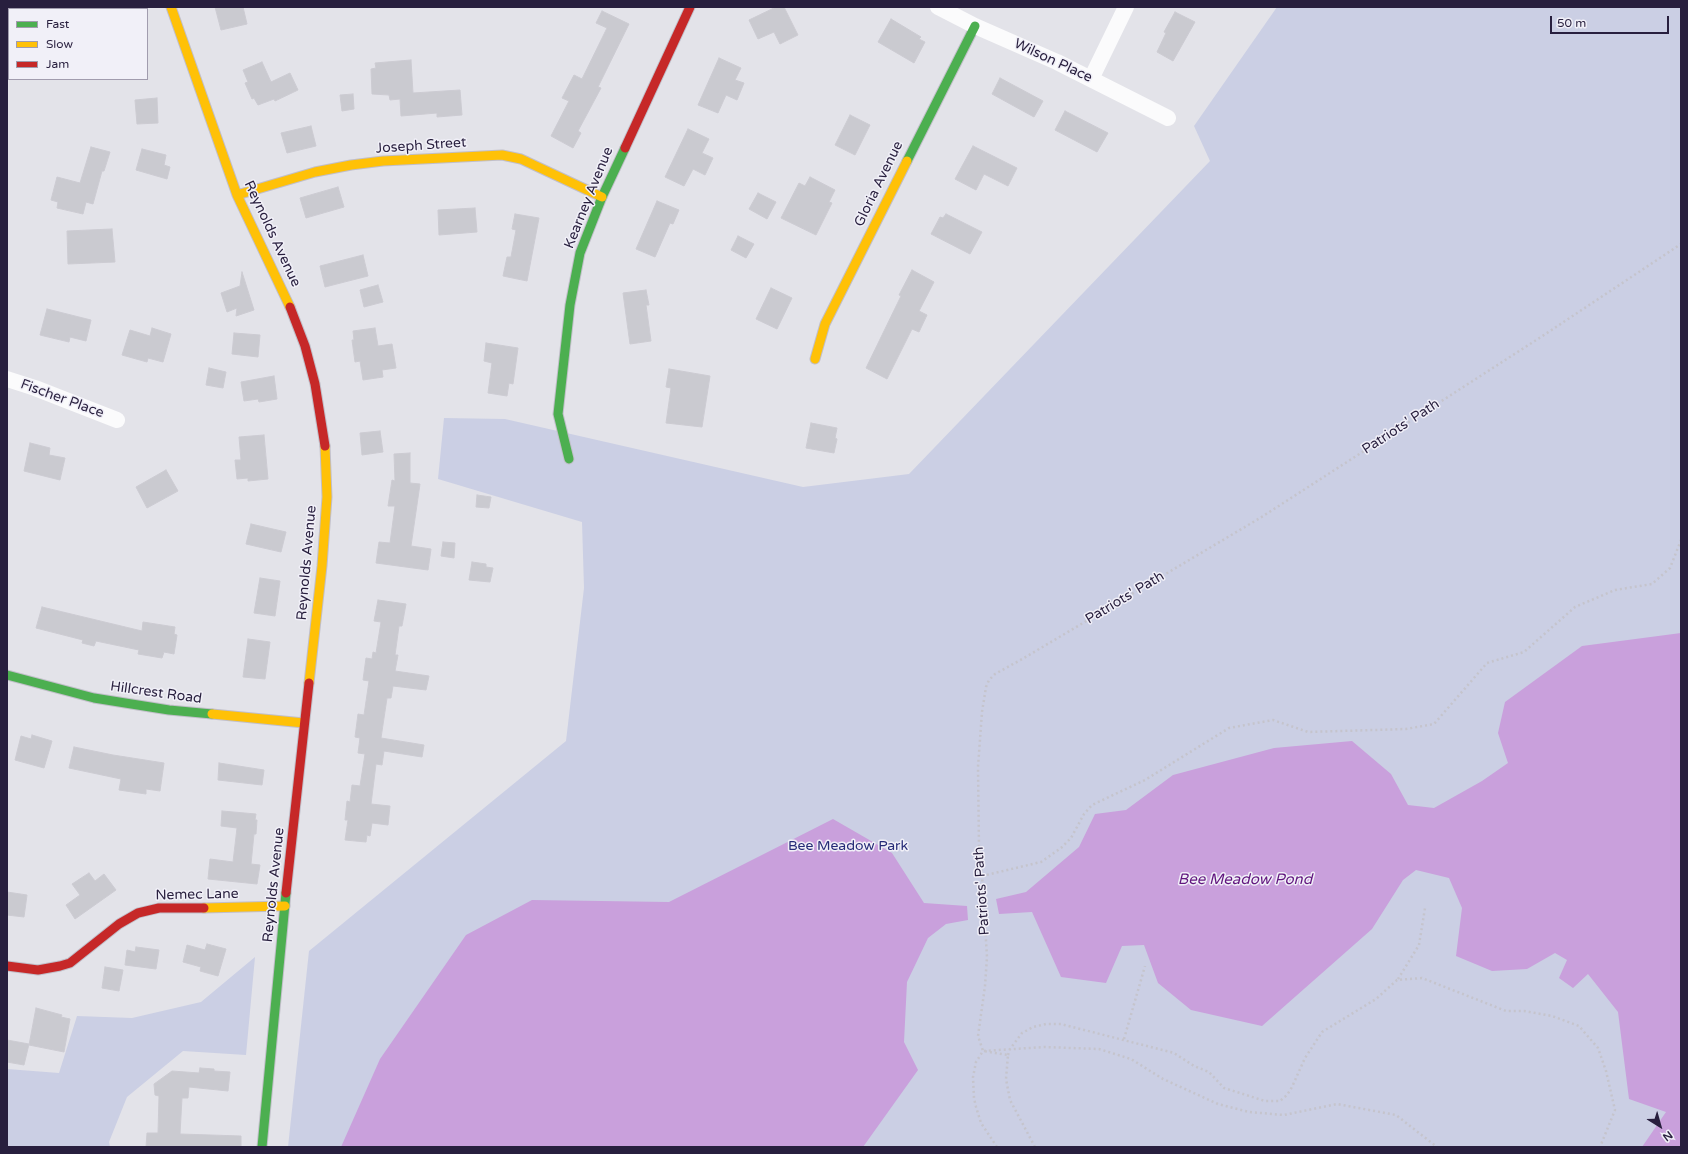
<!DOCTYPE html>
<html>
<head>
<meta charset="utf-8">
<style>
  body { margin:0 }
  #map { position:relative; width:1688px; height:1154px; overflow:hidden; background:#e3e3e9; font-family:"Varela Round",sans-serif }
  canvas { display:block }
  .frame { position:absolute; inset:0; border:8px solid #281f3e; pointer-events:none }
  .legend { position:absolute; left:8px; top:8px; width:140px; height:72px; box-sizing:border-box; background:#f1f0f8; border:1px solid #a19cae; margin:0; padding:5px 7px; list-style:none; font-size:12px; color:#281f3e }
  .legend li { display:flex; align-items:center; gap:8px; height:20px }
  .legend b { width:20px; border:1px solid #a19cae }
  .north { position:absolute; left:1640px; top:1106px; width:40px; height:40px; -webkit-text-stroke:3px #f1f0f8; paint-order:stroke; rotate:143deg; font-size:11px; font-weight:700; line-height:16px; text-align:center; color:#281f3e }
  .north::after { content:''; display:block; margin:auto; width:14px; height:18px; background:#281f3e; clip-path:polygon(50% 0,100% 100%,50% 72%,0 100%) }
  .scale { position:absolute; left:1550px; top:16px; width:119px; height:18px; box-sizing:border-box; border:2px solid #281f3e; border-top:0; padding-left:5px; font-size:12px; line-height:14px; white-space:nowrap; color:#281f3e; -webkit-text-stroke:3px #f1f0f8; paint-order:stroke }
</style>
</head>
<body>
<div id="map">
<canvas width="1688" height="1154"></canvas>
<div class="frame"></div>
<ul class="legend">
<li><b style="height:5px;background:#4caf50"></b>Fast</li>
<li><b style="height:5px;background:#ffc107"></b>Slow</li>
<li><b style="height:5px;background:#c62828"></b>Jam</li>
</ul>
<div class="north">N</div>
<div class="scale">50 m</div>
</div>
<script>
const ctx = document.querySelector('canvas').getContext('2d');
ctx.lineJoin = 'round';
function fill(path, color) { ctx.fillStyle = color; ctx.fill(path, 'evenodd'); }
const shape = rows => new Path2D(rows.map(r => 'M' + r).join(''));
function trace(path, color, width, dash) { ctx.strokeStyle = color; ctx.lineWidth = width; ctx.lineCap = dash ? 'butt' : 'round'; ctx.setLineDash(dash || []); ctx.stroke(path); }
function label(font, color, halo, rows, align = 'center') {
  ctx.font = font + ' "Varela Round",sans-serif'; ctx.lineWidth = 3; ctx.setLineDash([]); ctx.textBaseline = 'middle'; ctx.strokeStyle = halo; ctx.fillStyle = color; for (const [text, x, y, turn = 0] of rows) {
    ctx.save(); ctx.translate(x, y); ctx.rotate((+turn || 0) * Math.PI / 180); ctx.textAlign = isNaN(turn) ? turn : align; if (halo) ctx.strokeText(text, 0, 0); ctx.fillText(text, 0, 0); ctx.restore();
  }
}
const green = shape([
  [1277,7,1681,7,1681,1147,288,1147,309,951,566,741,584,588,582,522,438,479,444,418,505,419,803,487,909,474,1210,161,1194,126],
  [255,957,246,1055,183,1051,127,1097,109,1142,110,1147,7,1147,7,1069,59,1073,77,1016,132,1018,201,1002]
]);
const water = shape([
  [1681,633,1681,1147,1642,1147,1666,1112,1629,1099,1618,1012,1588,974,1573,988,1559,978,1567,960,1555,953,1527,969,1492,971,1456,956,1462,908,1449,878,1416,870,1403,880,1372,929,1262,1026,1191,1010,1158,983,1144,945,1122,946,1106,983,1061,977,1032,912,999,914,996,899,1026,892,1079,847,1095,814,1126,810,1173,775,1274,748,1352,741,1391,774,1408,805,1434,808,1482,781,1508,763,1498,733,1505,702,1582,646],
  [833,819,892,853,924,903,967,906,968,920,946,924,928,938,907,982,904,1042,918,1070,863,1147,341,1147,380,1059,466,935,532,900,669,902]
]);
const building = shape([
  [215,7,243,7,247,24,221,30,215,7],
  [776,7,784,7,798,35,780,44,774,32,758,39,749,20,776,7],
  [602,11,629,24,598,87,601,88,578,131,581,133,573,148,551,136,569,101,562,98,574,75,582,79,607,28,596,23,602,11],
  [1175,12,1195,22,1173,61,1157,52,1166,33,1164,32,1175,12],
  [891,19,921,37,919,39,925,42,914,63,878,42,891,19],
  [719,58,741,68,735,80,744,83,737,100,726,95,718,113,698,105,719,58],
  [411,60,413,93,460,90,462,115,437,117,437,113,401,116,400,99,390,100,389,95,372,94,371,69,376,68,375,63,411,60],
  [262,62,271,82,290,73,298,90,275,101,274,99,258,105,254,98,252,99,245,83,248,82,243,70,262,62],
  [1000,78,1043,101,1034,117,992,94,1000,78],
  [353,94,354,109,342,111,340,95,353,94],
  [157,98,158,123,137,124,135,100,157,98],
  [1065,111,1108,133,1097,152,1055,130,1065,111],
  [850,115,870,125,855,155,835,145,850,115],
  [311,126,316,146,287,153,281,133,311,126],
  [688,129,709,139,702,153,713,158,705,175,693,169,684,186,665,177,688,129],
  [973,146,1017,168,1008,186,984,174,976,190,955,179,973,146],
  [91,147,110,152,104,171,102,171,93,204,86,202,83,214,57,208,58,202,51,200,57,177,80,183,91,147],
  [142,149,166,155,164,165,170,167,167,179,136,170,142,149],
  [810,177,835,190,829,202,832,203,816,235,781,218,799,183,805,186,810,177],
  [338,187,344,207,306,218,300,198,338,187],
  [758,193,776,202,767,219,749,209,758,193],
  [657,201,679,210,673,224,670,223,655,257,636,249,657,201],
  [475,208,477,232,439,235,438,210,475,208],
  [515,214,539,218,527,281,503,276,507,257,511,257,516,230,512,229,515,214],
  [946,214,982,232,970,254,931,234,940,217,943,218,946,214],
  [112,229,115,262,68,264,67,231,112,229],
  [738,236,754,244,746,258,731,250,738,236],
  [363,255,368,276,325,287,320,266,363,255],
  [912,270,934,282,919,311,927,315,919,332,912,329,887,379,866,368,901,296,899,295,912,270],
  [242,272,254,310,236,316,237,308,227,312,221,293,240,286,242,272],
  [378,285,383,302,364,307,360,290,378,285],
  [771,288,792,298,777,329,756,319,771,288],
  [646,290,649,305,646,305,651,341,630,344,623,293,646,290],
  [47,309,91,320,86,341,70,337,69,342,40,335,47,309],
  [152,328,171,334,163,362,148,358,147,362,122,355,130,330,150,336,152,328],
  [375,328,378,346,392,344,396,368,382,370,383,377,363,380,360,361,355,362,352,340,354,340,353,331,375,328],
  [234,333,260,335,258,357,232,354,234,333],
  [486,343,518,348,513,384,509,383,507,396,488,393,492,363,484,361,486,343],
  [209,368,226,372,223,388,206,385,209,368],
  [669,369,710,376,702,427,666,423,671,388,666,387,669,369],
  [274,376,277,399,259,402,258,399,244,401,241,382,274,376],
  [811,423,837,428,835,438,837,439,834,453,806,448,811,423],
  [380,431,383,452,362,455,360,433,380,431],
  [264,435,268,479,248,481,248,478,237,479,235,460,241,460,239,437,264,435],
  [30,443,50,448,49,455,65,458,60,480,24,471,30,443],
  [410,453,410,483,420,484,411,546,431,549,428,570,376,563,379,542,390,543,395,506,388,506,392,480,395,481,394,454,410,453],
  [166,470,178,491,147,508,136,487,166,470],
  [477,495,491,497,489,508,476,507,477,495],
  [251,524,286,532,281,552,246,544,251,524],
  [443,542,455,543,454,558,441,556,443,542],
  [472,562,486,564,486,567,493,568,490,582,469,580,472,562],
  [260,578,280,581,275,616,254,613,260,578],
  [378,600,406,604,402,626,399,626,395,655,398,655,395,671,429,676,426,690,393,686,391,698,387,698,381,738,424,745,422,757,384,751,382,765,376,764,371,804,390,806,388,825,372,823,370,836,367,835,366,842,345,840,348,820,345,820,347,801,350,802,352,785,360,786,365,754,358,753,360,738,355,737,358,714,364,715,369,681,363,680,366,658,372,659,373,652,376,653,381,622,374,621,378,600],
  [42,607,142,631,143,622,175,627,174,634,177,635,174,654,164,652,162,658,138,654,139,650,96,641,94,646,82,643,83,640,36,628,42,607],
  [248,639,270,642,265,679,243,677,248,639],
  [32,735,52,741,44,768,15,760,21,736,31,739,32,735],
  [74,747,113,755,164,763,160,791,146,789,146,794,119,790,121,779,69,768,74,747],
  [219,763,264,770,262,785,218,780,219,763],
  [222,811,256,814,255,820,257,820,256,834,254,834,251,864,260,865,257,884,208,879,210,859,233,862,237,828,221,826,222,811],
  [89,873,95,881,104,874,116,890,75,919,66,905,80,895,72,884,89,873],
  [7,892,27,895,24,917,7,915,7,892],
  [207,944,226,949,218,976,200,971,201,967,183,962,187,945,205,950,207,944],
  [136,947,159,950,156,969,125,965,127,950,135,952,136,947],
  [105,967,123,970,119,991,102,988,105,967],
  [36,1008,62,1015,61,1017,70,1019,64,1052,29,1045,36,1008],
  [7,1040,29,1044,24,1065,7,1062,7,1040],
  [200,1068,214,1069,214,1071,230,1072,228,1091,189,1087,188,1098,182,1098,180,1134,241,1136,241,1147,146,1147,147,1133,158,1133,159,1096,155,1095,154,1084,172,1071,199,1073,200,1068]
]);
const path = shape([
  [982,876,1041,862,1061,848,1071,838,1084,814,1092,805,1145,780,1229,728,1273,720,1308,732,1406,729,1434,724,1487,663,1524,652,1575,607,1615,590,1652,584,1670,568,1681,540],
  [1398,979,1419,945,1425,908],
  [1124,1039,1145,966],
  [1008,1055,1010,1049,1022,1033,1033,1027,1046,1024,1061,1024,1174,1053,1194,1066,1209,1072,1224,1088,1265,1101,1280,1101,1287,1095,1292,1087,1305,1058,1322,1032,1376,999,1397,980,1422,978,1506,1011,1524,1011,1552,1016,1579,1026,1598,1048,1606,1071,1615,1110,1600,1147],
  [997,1147,981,1123,976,1107,974,1098,973,1077,976,1062,983,1051,1045,1047,1099,1049,1131,1059,1163,1079,1218,1104,1249,1112,1284,1115,1337,1104,1396,1115,1437,1147],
  [1035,1147,1010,1100,1006,1079,1008,1055,983,1051,978,1036,985,986,987,957,982,876,979,848,978,767,982,712,986,687,989,680,995,674,1024,658,1260,518,1544,335,1681,244]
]);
const street = shape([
  [938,7,975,26,1057,62,1168,118],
  [1091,79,1126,7],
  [7,379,35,388,117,420]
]);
const fast = shape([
  [907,161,975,26],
  [569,459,558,414,570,305,580,253,602,197,625,148],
  [7,675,94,698,169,710,212,714],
  [262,1147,286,893]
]);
const slow = shape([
  [171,7,237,195,290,307],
  [237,195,315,172,351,165,383,161,502,155,521,159,602,197],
  [815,359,825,324,907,161],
  [309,683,322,566,327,497,325,446],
  [212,714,304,723],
  [204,908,285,906]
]);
const jam = shape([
  [625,148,690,7],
  [290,307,305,346,315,384,325,446],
  [286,893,309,683],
  [7,966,38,970,60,966,70,963,119,924,138,913,159,908,204,908]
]);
const streetNames = [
  ["Wilson Place",1053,61,25],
  ["Joseph Street",421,146,-4],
  ["Gloria Avenue",879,184,-64],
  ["Kearney Avenue",589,198,-68],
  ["Reynolds Avenue",272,234,65],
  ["Fischer Place",62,399,20],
  ["Patriots' Path",1401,427,-33],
  ["Reynolds Avenue",307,563,-85],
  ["Patriots' Path",1125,598,-31],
  ["Hillcrest Road",156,693,8],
  ["Reynolds Avenue",274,885,-84],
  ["Patriots' Path",982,891,-94],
  ["Nemec Lane",197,895,-1]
];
const parkNames = [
  ["Bee Meadow Park",848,846]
];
const waterNames = [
  ["Bee Meadow Pond",1245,880]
];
fill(green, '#cbcfe4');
fill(water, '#c9a0dc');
fill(building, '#cacad0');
trace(building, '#cccbd2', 1);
trace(fast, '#c1bfc9', 11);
trace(slow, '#c1bfc9', 11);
trace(jam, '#c1bfc9', 11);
trace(path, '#c5c4cc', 2.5, [2, 3]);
trace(street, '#fbfbfc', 16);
trace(fast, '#4caf50', 9);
trace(slow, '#ffc107', 9);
trace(jam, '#c62828', 9);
label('14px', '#281f3e', '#f1f0f8', streetNames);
label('14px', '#262b77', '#f1f0f8', parkNames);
label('italic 15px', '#61157e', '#f1f0f8', waterNames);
</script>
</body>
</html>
